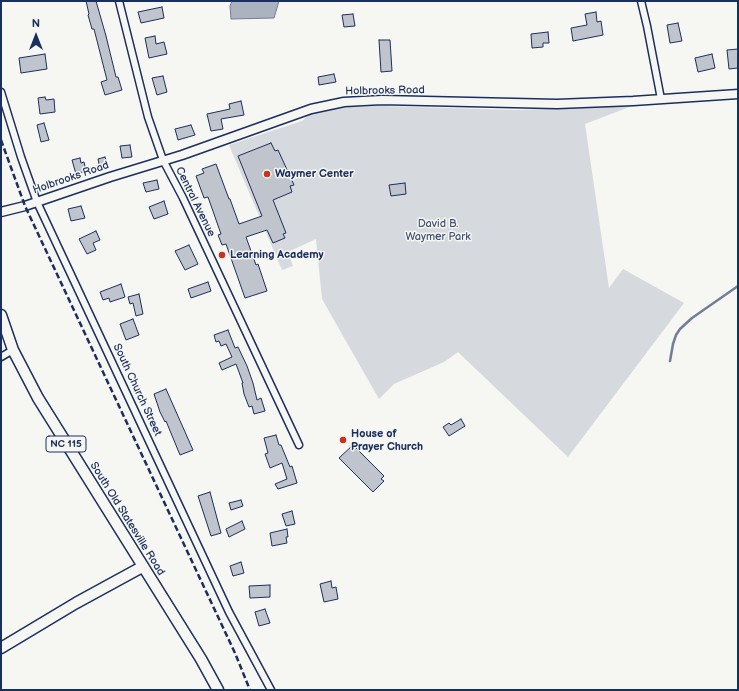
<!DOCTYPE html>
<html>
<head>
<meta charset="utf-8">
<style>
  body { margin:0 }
  #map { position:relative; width:739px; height:691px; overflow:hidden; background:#f6f6f2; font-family:"Balsamiq Sans",sans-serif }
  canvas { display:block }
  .frame { position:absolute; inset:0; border:2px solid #1b2f5e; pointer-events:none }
  .north { position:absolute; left:16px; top:16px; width:40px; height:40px; -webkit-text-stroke:3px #f6f6f2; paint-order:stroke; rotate:0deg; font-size:11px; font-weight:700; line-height:16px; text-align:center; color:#1b2f5e }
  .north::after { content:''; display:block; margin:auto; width:14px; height:18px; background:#1b2f5e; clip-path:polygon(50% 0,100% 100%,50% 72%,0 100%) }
</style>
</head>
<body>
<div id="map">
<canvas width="739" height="691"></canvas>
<div class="frame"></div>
<div class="north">N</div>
</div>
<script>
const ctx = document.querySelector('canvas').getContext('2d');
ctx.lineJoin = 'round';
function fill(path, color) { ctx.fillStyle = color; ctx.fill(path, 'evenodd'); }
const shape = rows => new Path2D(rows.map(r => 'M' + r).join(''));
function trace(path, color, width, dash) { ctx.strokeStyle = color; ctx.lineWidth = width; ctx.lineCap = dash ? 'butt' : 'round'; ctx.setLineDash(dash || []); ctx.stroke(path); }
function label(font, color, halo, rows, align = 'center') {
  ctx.font = font + ' "Balsamiq Sans",sans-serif'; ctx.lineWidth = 3; ctx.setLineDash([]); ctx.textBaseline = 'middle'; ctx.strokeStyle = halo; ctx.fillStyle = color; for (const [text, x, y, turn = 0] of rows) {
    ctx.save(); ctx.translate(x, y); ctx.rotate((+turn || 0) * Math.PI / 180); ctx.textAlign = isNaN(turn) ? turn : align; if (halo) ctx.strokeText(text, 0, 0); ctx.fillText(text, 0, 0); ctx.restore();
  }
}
const green = shape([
  [379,106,516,110,632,106,585,124,609,288,623,269,684,303,568,457,458,352,444,362,394,384,379,399,322,299,316,239,288,252,293,266,282,270,229,145,302,121,310,114,317,112,348,107]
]);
const water = shape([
  [232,1,279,1,274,18,231,19,230,6,232,1]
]);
const stream = shape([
  [670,361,673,344,676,335,680,329,692,318,738,286]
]);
const building = shape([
  [86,1,96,1,106,36,116,77,118,77,122,90,105,95,101,82,107,80,94,29,92,29,88,15,89,14,86,1],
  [162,7,164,18,141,23,138,12,162,7],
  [596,12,597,22,601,21,603,35,573,41,571,28,587,25,585,14,596,12],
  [353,14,355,26,344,27,342,15,353,14],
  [678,23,682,41,670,43,667,25,678,23],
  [548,32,549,43,543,43,543,47,532,48,531,34,548,32],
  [155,36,156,44,164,42,167,54,149,58,145,38,155,36],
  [379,40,390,40,392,71,381,72,379,40],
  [738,49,738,68,729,69,727,50,738,49],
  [45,54,47,69,21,73,19,58,45,54],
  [712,54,715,68,698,72,695,58,712,54],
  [334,74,336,82,319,85,318,77,334,74],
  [163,76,167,92,157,95,152,78,163,76],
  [45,97,46,100,54,99,55,112,40,114,38,98,45,97],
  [241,101,244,115,221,119,223,129,211,131,207,114,230,109,229,104,241,101],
  [44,123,49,140,41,142,37,125,44,123],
  [191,125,195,135,178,140,175,129,191,125],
  [271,143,275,151,278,150,294,185,290,186,292,192,273,200,286,233,283,234,285,238,273,243,267,230,246,237,256,265,258,264,267,291,245,298,226,244,222,245,218,235,221,234,208,197,204,198,196,176,204,173,202,169,216,164,229,199,230,199,239,224,262,216,238,156,271,143],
  [130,145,132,157,122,158,120,146,130,145],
  [105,157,108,167,100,169,98,159,105,157],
  [80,158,81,163,84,162,86,171,76,174,72,160,80,158],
  [157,180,159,189,146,192,143,183,157,180],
  [405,183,406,194,391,196,389,185,405,183],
  [164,201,168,214,154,219,149,207,164,201],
  [81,206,85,218,71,221,68,209,81,206],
  [96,231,100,240,93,243,96,250,87,254,79,239,96,231],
  [189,245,198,264,185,270,175,251,189,245],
  [208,282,211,291,191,298,188,289,208,282],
  [121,284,125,297,110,302,109,298,103,300,100,292,121,284],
  [139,294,143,314,136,316,133,303,130,304,128,297,139,294],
  [133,319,139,335,126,340,120,324,133,319],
  [228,330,235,348,238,347,247,366,253,383,257,400,261,398,265,411,254,414,252,406,249,407,244,394,242,383,243,383,236,364,222,370,219,363,232,357,226,344,221,346,219,341,216,342,214,335,228,330],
  [166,389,193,450,180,455,166,421,165,422,160,412,154,394,166,389],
  [461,419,465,426,449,436,443,427,449,423,451,425,461,419],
  [276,435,279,445,281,445,290,467,292,466,297,483,278,489,275,484,287,479,282,463,270,468,265,454,268,453,264,438,276,435],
  [353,445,384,476,381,479,384,481,373,492,339,458,353,445],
  [210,492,221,533,211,536,198,496,210,492],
  [241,500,243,506,231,510,229,503,241,500],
  [292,511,295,524,286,526,282,514,292,511],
  [242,521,245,529,229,537,226,529,242,521],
  [287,529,288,537,286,537,287,543,272,546,270,533,287,529],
  [241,562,244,573,233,576,230,566,241,562],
  [331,581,332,588,336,587,338,599,324,602,320,584,331,581],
  [270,585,270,597,250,598,249,586,270,585],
  [265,609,270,623,259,626,255,612,265,609]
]);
const minor = shape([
  [119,1,148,117,163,160,183,198,299,445],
  [641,1,647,26,661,99],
  [1,92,21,157,37,202,229,612,271,690],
  [1,357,13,350]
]);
const tertiary = shape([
  [1,212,25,206,110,177,182,155,311,109,344,102,382,100,557,104,633,101,738,94]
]);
const primary = shape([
  [1,315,13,350,38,398,201,659,218,690],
  [1,648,76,603,142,567]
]);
const rail = shape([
  [1,140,25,206,235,653,250,690]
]);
const markers = [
  [267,174,4,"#c8321e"],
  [222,255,4,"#c8321e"],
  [343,440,4,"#c8321e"]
];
const shields = [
  [66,444,40]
];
const shieldNames = [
  ["NC 115",66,444]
];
const streetNames = [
  ["Holbrooks Road",385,91,-1],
  ["Holbrooks Road",71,178,-19],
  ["Central Avenue",195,202,64],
  ["South Church Street",137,390,65],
  ["South Old Statesville Road",127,519,58]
];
const poiNames = [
  ["Waymer Center",275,174],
  ["Learning Academy",230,255],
  ["House of",351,434],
  ["Prayer Church",351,447]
];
const parkNames = [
  ["David B.",438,224],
  ["Waymer Park",438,237]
];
fill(green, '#d6d9dd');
fill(water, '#abb2c0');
trace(water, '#717e99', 1);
trace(stream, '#717e99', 2.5);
fill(building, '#c0c4cd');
trace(building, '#1b2f5e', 1);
trace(minor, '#1b2f5e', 9);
trace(tertiary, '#1b2f5e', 11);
trace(primary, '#1b2f5e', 13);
trace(minor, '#f6f6f2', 6);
trace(tertiary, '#f6f6f2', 8);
trace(primary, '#f6f6f2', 10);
trace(rail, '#1b2f5e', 2.5, [6, 3]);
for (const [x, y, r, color] of markers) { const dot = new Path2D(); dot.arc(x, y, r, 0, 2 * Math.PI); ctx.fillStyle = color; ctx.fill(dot); trace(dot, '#f6f6f2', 1.5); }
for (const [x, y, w] of shields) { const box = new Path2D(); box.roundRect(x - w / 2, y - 8, w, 16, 3); ctx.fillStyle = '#f6f6f2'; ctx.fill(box); trace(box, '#1b2f5e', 1); }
label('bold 10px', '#1b2f5e', null, shieldNames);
label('11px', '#1b2f5e', '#f6f6f2', streetNames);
label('bold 11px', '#1b2f5e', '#f6f6f2', poiNames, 'left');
label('11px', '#405177', '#f6f6f2', parkNames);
</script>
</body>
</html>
